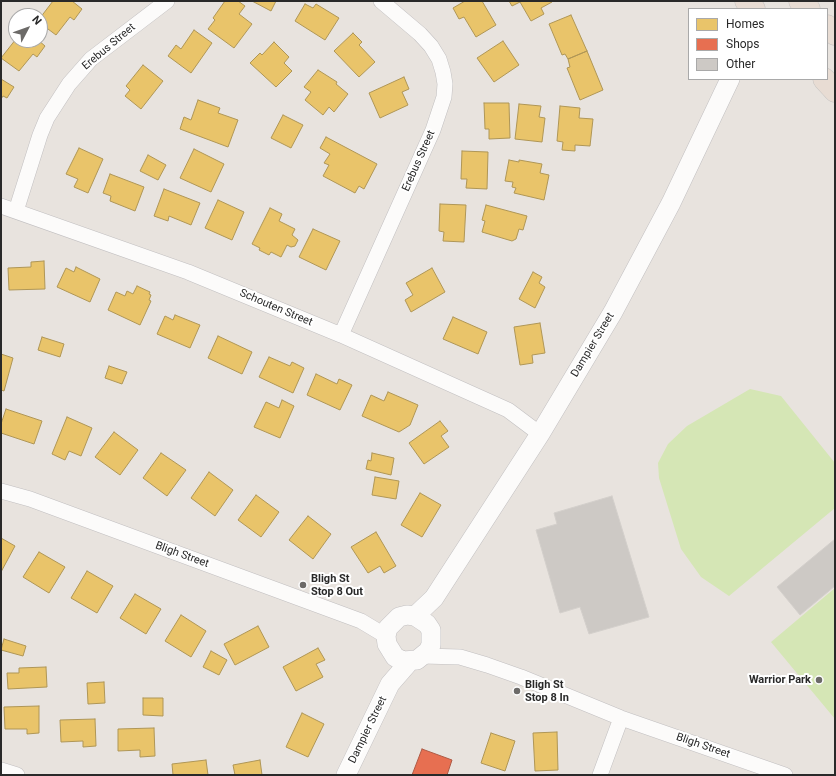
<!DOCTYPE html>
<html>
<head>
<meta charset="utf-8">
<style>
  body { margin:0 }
  #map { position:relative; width:836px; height:776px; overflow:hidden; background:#e8e3de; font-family:Roboto,sans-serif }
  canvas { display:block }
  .frame { position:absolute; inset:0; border:2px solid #292929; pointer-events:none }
  .legend { position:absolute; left:688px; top:8px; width:140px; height:72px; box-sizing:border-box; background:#fff; border:1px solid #a9a9a9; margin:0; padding:5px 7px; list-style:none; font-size:12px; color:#292929 }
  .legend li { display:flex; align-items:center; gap:8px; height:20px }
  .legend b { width:20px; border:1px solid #a9a9a9 }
  .north { position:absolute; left:8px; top:8px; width:40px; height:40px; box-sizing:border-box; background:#fff; border:1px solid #a9a9a9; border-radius:50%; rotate:49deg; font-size:11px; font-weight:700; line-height:16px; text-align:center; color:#292929 }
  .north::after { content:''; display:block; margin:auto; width:14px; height:18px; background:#6c6a68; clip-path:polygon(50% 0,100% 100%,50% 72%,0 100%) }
</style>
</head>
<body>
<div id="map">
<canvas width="836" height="776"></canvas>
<div class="frame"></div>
<ul class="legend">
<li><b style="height:11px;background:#e9c46a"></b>Homes</li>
<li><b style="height:11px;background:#e76f51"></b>Shops</li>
<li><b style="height:11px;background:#cdc9c5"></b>Other</li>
</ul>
<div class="north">N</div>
</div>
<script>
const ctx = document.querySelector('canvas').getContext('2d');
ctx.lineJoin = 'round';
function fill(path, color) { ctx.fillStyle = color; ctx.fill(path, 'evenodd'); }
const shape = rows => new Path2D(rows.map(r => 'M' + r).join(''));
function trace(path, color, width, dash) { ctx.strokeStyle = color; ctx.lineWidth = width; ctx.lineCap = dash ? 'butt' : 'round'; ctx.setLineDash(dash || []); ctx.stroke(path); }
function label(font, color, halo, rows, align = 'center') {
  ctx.font = font + ' Roboto,sans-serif'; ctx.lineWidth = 4; ctx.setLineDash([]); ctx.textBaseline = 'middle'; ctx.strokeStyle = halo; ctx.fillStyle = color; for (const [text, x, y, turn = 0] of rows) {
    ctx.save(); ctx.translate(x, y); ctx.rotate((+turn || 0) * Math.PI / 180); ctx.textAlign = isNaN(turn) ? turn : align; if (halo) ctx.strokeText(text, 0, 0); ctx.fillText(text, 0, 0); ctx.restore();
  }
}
const pitch = shape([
  [750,389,781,396,835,463,835,508,729,596,701,577,681,549,659,478,658,463,668,444,687,426],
  [835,588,835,719,771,642]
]);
const homes = shape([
  [53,1,72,1,82,9,74,20,70,17,56,35,40,23,40,18,53,1],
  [225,1,238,1,245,6,239,14,252,24,234,48,208,29,215,20,213,18,225,1],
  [252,1,276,1,271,11,252,1],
  [465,1,482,1,496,25,476,37,464,17,459,19,453,8,465,1],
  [509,1,552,1,552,2,541,8,544,14,531,21,520,2,512,6,509,1],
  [305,4,313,8,316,4,339,18,325,40,295,21,305,4],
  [571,15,587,51,568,59,565,54,562,55,549,24,571,15],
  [194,30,212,43,191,73,168,56,176,45,181,49,194,30],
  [353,33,362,42,359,45,375,62,359,77,334,51,353,33],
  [16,39,38,40,45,46,37,57,33,54,19,71,1,58,16,39],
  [503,41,519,65,494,82,477,58,503,41],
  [274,42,289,57,284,63,292,71,276,87,250,63,260,53,262,55,274,42],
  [587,51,603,90,580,100,567,68,570,67,568,59,587,51],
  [143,65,163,81,141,109,125,96,130,90,126,86,143,65],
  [318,70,337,82,336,84,348,94,334,112,329,107,323,115,305,100,311,92,304,87,318,70],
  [404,77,409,89,402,92,408,105,380,118,369,93,404,77],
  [1,79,14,87,7,98,3,96,1,99,1,79],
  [198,100,220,108,218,113,238,120,228,147,180,129,184,117,191,120,198,100],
  [484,103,509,103,510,138,489,139,489,129,485,129,484,103],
  [519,104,541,106,539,117,545,118,542,142,515,139,519,104],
  [560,106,580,108,579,118,593,119,590,146,575,145,575,151,562,150,563,142,557,141,560,106],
  [283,115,303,125,291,148,271,138,283,115],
  [326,137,377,164,364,189,359,186,355,193,323,176,329,165,324,163,330,154,320,148,326,137],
  [79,148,103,159,88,193,74,187,78,179,66,174,79,148],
  [194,149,224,164,211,192,180,178,194,149],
  [462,151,488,152,487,189,466,188,467,179,461,179,462,151],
  [148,155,166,165,158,180,140,171,148,155],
  [509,160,519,162,519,160,542,164,540,173,549,175,544,200,514,193,516,188,512,187,513,182,505,181,509,160],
  [110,174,144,187,135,211,110,201,111,196,103,193,110,174],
  [164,189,200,203,191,225,169,216,168,221,154,216,164,189],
  [218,200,244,212,232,240,205,228,218,200],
  [440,204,466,205,464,242,443,241,444,232,439,231,440,204],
  [486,205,527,216,523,230,519,229,516,239,512,241,482,232,485,221,482,220,486,205],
  [270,208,282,214,279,221,295,229,292,235,298,240,295,246,291,247,287,245,281,257,271,252,269,255,259,250,260,248,252,244,270,208],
  [313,229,340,241,326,270,299,257,313,229],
  [44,261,45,289,9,290,8,268,31,267,31,262,44,261],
  [76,267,100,279,90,302,57,287,66,268,74,272,76,267],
  [432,268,445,292,411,312,405,300,413,295,406,283,432,268],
  [533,272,542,277,539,283,545,287,535,308,519,299,533,272],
  [137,286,150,292,149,294,151,295,149,300,151,301,140,325,108,310,116,292,125,296,127,291,133,294,137,286],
  [175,315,200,325,190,348,157,334,165,316,173,320,175,315],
  [453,317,487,332,478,354,443,339,453,317],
  [540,323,545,353,532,355,533,363,520,365,514,327,540,323],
  [218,336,252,352,242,374,208,358,218,336],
  [42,337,64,344,60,357,38,350,42,337],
  [1,354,13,358,4,391,1,390,1,354],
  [269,357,290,366,292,362,304,368,293,393,259,377,269,357],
  [109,366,127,372,122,384,105,378,109,366],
  [316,374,337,384,339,379,352,385,340,410,307,395,316,374],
  [388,392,418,405,410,425,399,432,362,416,371,395,384,401,388,392],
  [282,400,294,406,280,438,254,427,266,402,279,408,282,400],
  [6,409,42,421,34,444,1,433,1,424,6,409],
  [67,417,92,428,81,456,69,451,65,460,52,454,67,417],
  [440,421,448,431,441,436,449,447,424,464,409,443,440,421],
  [114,432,138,450,120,475,95,457,114,432],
  [161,453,186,470,167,496,143,478,161,453],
  [372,453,394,458,391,475,366,469,368,460,371,461,372,453],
  [209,472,233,490,215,516,191,498,209,472],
  [375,477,399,481,396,499,372,495,375,477],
  [420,493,441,505,422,537,401,525,420,493],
  [256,495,279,512,261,537,238,520,256,495],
  [308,516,331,534,313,559,289,540,308,516],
  [376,532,396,566,384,573,380,566,368,573,351,547,376,532],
  [1,538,15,546,1,572,1,538],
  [39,552,65,567,49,593,23,577,39,552],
  [87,571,113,586,97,613,71,598,87,571],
  [135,594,161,609,146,634,120,618,135,594],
  [181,615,206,631,191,657,165,641,181,615],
  [258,626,269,647,235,665,224,644,258,626],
  [4,639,26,646,23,656,1,650,4,639],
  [318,648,325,660,316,664,323,677,296,691,283,667,318,648],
  [211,651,227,660,219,675,203,667,211,651],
  [46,667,47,687,8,689,7,673,19,673,19,668,46,667],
  [104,682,105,703,88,704,87,683,104,682],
  [143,698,163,698,163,716,143,715,143,698],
  [39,706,39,733,27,734,27,729,5,729,4,707,39,706],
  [302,713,324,724,308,757,286,747,302,713],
  [95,719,96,746,83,747,83,741,61,742,60,720,95,719],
  [154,728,155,756,140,757,140,750,118,751,118,729,154,728],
  [557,732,558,770,535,771,533,733,557,732],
  [491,733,515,741,505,771,481,763,491,733],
  [206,760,208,775,173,775,172,764,206,760],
  [260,760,262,775,235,775,233,765,260,760]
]);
const shops = shape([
  [422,749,452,760,447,775,412,775,422,749]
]);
const building = shape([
  [612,496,649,617,589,634,580,607,560,613,536,530,557,524,554,513,612,496],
  [835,539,835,586,800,615,777,587,835,539]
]);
const minor = shape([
  [1,206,188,272,341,335,508,410,540,434],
  [16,211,40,135,47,118,69,84,91,59,167,1],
  [341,335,433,130,444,97,445,84,443,72,439,59,431,46,420,34,381,1],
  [1,491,30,499,361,621,386,636],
  [423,656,460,657,487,665,521,677,621,718,785,775],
  [1,770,17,775],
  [600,775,621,718]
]);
const tertiary = shape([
  [415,616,427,624,431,630,431,645,428,651,417,660,403,661,395,657,387,644,386,636,388,628,399,617,407,615,415,616,434,598,540,434,613,312,671,203,730,79],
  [346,775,390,684,410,661]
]);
const motorway = shape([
  [746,1,754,9],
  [800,1,809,9],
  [827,26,835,34],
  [824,79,835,91]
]);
const markers = [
  [303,585,4,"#6c6a68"],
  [819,680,4,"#6c6a68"],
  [517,691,4,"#6c6a68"]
];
const streetNames = [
  ["Erebus Street",109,47,-40],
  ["Erebus Street",419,161,-66],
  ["Schouten Street",276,308,23],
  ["Dampier Street",593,345,-59],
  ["Bligh Street",182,555,20],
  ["Dampier Street",368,730,-64],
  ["Bligh Street",703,746,19]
];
const poiNames = [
  ["Bligh St",311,579],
  ["Stop 8 Out",311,592],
  ["Warrior Park",811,680,"right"],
  ["Bligh St",525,685],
  ["Stop 8 In",525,698]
];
fill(pitch, '#d5e6b5');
fill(homes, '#e9c46a');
trace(homes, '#af9656', 1);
fill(shops, '#e76f51');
trace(shops, '#ae5a45', 1);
fill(building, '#cdc9c5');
trace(building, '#d3cfcb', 1);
trace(minor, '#c1bfc0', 16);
trace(tertiary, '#c1bfc0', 20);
trace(motorway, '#c4c2c0', 23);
trace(minor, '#fcfbfa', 15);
trace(tertiary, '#fcfbfa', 19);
trace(motorway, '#e8dcd3', 22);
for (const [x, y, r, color] of markers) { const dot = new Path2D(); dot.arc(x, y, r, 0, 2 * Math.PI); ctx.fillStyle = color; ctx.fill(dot); trace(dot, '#fff', 1.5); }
label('11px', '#292929', '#fff', streetNames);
label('bold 11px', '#292929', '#fff', poiNames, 'left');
</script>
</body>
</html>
